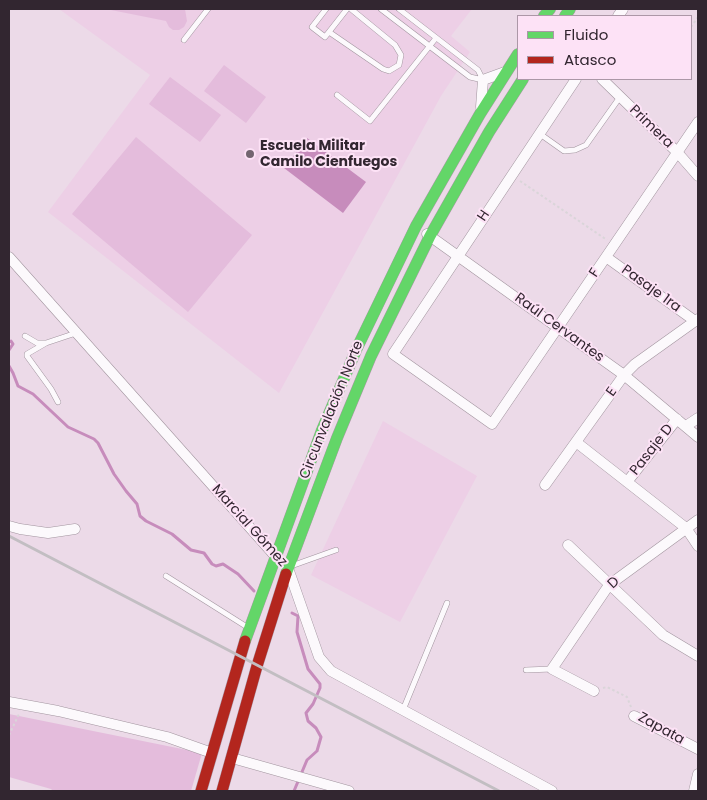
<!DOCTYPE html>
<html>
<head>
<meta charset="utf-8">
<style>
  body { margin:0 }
  #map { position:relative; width:707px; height:800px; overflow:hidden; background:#ecdae8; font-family:Poppins,sans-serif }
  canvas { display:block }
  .frame { position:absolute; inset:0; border:10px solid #322630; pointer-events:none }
  .legend { position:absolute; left:517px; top:15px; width:175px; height:65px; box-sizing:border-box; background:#fde2f6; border:1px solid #ac97a7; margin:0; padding:6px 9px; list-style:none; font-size:15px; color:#322630 }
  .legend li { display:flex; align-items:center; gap:10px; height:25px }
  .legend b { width:25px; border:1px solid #ac97a7 }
</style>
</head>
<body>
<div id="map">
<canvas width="707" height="800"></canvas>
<div class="frame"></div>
<ul class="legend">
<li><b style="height:6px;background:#63d668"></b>Fluido</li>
<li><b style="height:6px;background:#b3261e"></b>Atasco</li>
</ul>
</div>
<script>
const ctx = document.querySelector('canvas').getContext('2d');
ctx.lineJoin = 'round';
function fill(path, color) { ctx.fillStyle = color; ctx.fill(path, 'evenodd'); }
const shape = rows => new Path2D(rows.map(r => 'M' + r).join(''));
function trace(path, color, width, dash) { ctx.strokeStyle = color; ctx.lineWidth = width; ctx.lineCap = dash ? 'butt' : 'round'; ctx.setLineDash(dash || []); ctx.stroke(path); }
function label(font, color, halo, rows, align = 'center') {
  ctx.font = font + ' Poppins,sans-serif'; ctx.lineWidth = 4; ctx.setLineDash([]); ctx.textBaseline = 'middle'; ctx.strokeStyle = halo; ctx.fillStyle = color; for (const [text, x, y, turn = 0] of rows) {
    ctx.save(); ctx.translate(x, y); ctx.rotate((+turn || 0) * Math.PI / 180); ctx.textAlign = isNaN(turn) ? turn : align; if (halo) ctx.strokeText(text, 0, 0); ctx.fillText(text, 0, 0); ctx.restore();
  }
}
const built = shape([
  [59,9,472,9,451,36,470,52,441,96,279,393,48,212,150,75],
  [383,421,477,476,400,622,311,575]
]);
const green = shape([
  [106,9,185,9,187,21,184,27,179,30,173,30,169,27,166,21],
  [224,65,266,97,246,123,204,91],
  [170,77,221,115,200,142,149,104],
  [136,137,252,235,188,312,72,214],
  [9,714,202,753,191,791,53,791,51,789,9,777]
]);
const water = shape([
  [307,138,366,182,343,213,284,168]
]);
const stream = shape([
  [9,342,11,341,13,344,9,350],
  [9,366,13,373,18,386,33,394,68,427,94,439,98,443,114,474,126,491,137,504,140,516,146,521,172,534,191,550,204,553,212,564,216,566,223,564,238,574,254,591],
  [292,613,298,616,297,632,308,669,320,684,320,688,313,704,306,713,308,721,316,728,321,737,317,751,307,760,294,791]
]);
const path = shape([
  [691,27,698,17],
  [520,181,607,240],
  [603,688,607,687,627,697,631,707],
  [9,735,19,714]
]);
const lane = shape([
  [326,9,312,27,325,37,347,9],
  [381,9,470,77,483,80],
  [399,9,478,70,483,80],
  [329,32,383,69,389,71,399,65,401,55,395,45,351,9],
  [184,40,208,9],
  [337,95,370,121,436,38],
  [540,134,564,151,575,150,586,145,620,97],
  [25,336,37,343,45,343],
  [58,402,51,389,27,356,27,354,46,343,76,333],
  [294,565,336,550],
  [166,576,247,627],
  [526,670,552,669],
  [403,710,447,603]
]);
const street = shape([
  [618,16,623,9],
  [576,79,393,354,492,424,698,122],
  [602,79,677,152,698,176],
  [481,107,483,80,505,72],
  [427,234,624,375,698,437],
  [9,257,277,558],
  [606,257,695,321],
  [686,426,698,418],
  [576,442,686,528,698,546],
  [627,482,677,419],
  [545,485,624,375,635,364,698,319],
  [9,526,20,529,48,533,75,529],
  [568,545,663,635,698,656],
  [289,571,319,657,331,671,552,791],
  [594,691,552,669,609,585,698,520],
  [9,702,58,711,167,737,212,753],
  [634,716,698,749],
  [232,758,349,791],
  [694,791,698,774]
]);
const fast = shape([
  [544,16,550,9],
  [565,16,570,9],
  [286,574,337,438,371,356,430,236,489,132,523,79],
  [245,641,322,430,357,348,416,226,480,114,518,54]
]);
const jam = shape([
  [201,791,245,641],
  [222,791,257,666,286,574]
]);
const rail = shape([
  [9,536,499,791]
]);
const markers = [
  [250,154,5,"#736570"]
];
const streetNames = [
  ["Primera",651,127,44],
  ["H",484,216,-56],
  ["F",595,273,-56],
  ["Pasaje 1ra",651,289,36],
  ["Raúl Cervantes",559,328,36],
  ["E",612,392,-54],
  ["Circunvalación Norte",332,410,-68],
  ["Pasaje D",652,450,-52],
  ["Marcial Gómez",249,526,48],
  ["D",614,583,-43],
  ["Zapata",661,729,29]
];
const poiNames = [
  ["Escuela Militar",260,146],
  ["Camilo Cienfuegos",260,162]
];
fill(built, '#edcfe6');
fill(green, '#e4bcdc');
fill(water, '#c78cbc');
trace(stream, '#c78cbc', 3);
trace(lane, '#a2959f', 6);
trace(street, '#a2959f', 11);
trace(fast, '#ab99a7', 12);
trace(jam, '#ab99a7', 12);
trace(path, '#dad5d9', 2, [2.5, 2.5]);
trace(lane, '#fcf9fc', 5);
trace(street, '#fcf9fc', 10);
trace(fast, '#63d668', 11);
trace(jam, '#b3261e', 11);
trace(rail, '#c2bec2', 3);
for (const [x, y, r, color] of markers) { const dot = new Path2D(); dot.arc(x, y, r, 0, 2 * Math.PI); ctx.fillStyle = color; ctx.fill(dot); trace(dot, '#fde2f6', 2); }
label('14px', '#322630', '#fde2f6', streetNames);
label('bold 14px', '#322630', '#fde2f6', poiNames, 'left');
</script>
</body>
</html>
